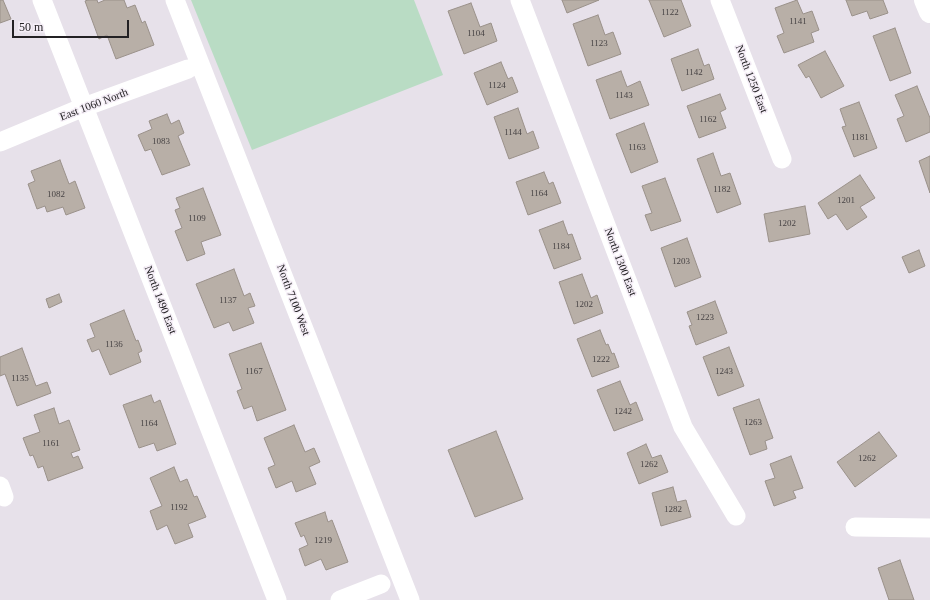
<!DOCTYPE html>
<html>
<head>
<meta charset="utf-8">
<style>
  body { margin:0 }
  #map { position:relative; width:930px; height:600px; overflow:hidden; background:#e7e1ea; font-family:Georgia,serif }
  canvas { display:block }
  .scale { position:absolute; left:12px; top:20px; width:117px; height:18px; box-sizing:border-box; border:2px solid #232124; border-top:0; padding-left:5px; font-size:12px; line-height:14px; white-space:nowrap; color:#232124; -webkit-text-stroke:3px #f5eef7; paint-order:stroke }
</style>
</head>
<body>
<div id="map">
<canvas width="930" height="600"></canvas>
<div class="scale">50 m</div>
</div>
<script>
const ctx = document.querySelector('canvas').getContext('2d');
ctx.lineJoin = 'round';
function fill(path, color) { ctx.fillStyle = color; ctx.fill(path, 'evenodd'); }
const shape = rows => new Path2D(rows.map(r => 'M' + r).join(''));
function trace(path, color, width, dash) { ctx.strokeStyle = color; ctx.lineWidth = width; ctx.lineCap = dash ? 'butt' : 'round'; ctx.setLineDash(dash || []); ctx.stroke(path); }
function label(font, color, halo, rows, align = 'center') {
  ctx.font = font + ' Georgia,serif'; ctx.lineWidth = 3; ctx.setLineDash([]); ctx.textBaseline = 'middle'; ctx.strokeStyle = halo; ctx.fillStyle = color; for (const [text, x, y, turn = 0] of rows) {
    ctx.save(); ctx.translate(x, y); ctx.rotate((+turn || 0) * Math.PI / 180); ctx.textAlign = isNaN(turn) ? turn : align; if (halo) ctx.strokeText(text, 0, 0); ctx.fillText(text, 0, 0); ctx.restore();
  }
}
const green = shape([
  [191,0,414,0,443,75,252,150]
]);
const building = shape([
  [0,0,3,0,11,19,0,23,0,0],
  [88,0,97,0,98,3,105,0,124,0,127,8,135,5,142,23,145,21,154,45,116,59,107,35,99,39,85,1,88,0],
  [562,0,599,0,567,13,562,0],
  [649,0,681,0,691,26,664,37,649,0],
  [797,0,803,14,812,11,819,30,811,33,814,42,784,53,777,36,784,33,775,8,797,0],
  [846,0,883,0,888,13,870,19,867,11,852,16,846,0],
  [471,3,480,27,491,23,497,41,464,54,448,11,471,3],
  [598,15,605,35,613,32,621,54,588,66,573,24,598,15],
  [895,28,911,73,890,81,873,36,895,28],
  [698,49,704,66,709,64,714,79,682,91,671,59,698,49],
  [825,51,844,86,821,98,809,76,806,78,798,65,825,51],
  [501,62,508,79,512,77,518,92,487,105,474,73,501,62],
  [621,71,627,87,640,81,649,105,610,119,596,80,621,71],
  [917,86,930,118,930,132,906,142,897,119,904,116,895,95,917,86],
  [720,94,726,109,720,112,726,128,699,138,687,106,720,94],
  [859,102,877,148,854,157,842,127,846,126,840,109,859,102],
  [518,108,527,134,533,131,539,148,509,159,494,117,518,108],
  [167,114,171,124,179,120,184,133,178,136,190,165,162,175,151,149,145,151,138,135,152,129,149,121,167,114],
  [644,123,658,162,631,173,616,134,644,123],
  [713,153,721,176,730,173,741,204,717,213,697,159,713,153],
  [930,156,930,193,919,161,930,156],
  [60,160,69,184,75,181,85,208,66,215,63,207,47,212,45,206,37,209,28,184,35,181,31,171,60,160],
  [544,172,549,184,553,182,561,203,528,215,516,182,544,172],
  [860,175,875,198,860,207,867,217,847,230,836,214,828,219,818,203,860,175],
  [665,178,681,221,651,231,645,215,652,213,642,186,665,178],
  [203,188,221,235,201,242,205,254,187,261,175,231,182,228,175,210,180,208,176,198,203,188],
  [805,206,810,234,769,242,764,214,805,206],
  [563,221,568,235,572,234,581,259,554,269,539,230,563,221],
  [687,238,701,277,675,287,661,248,687,238],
  [919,250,925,266,909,273,902,257,919,250],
  [234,269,244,296,250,293,255,306,248,308,254,323,233,331,229,322,214,328,196,284,234,269],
  [582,274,591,298,597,295,603,313,574,324,559,282,582,274],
  [59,294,62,302,49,308,46,299,59,294],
  [715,301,727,333,696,345,689,326,692,325,687,312,715,301],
  [124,310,136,341,138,340,142,351,138,353,141,362,110,375,99,349,92,352,87,340,95,337,90,324,124,310],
  [600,330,606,345,608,344,612,354,614,353,619,367,592,377,577,339,600,330],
  [261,343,286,410,257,421,252,406,244,409,237,391,242,389,229,354,261,343],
  [729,347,744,386,718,396,703,357,729,347],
  [22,348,36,386,47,382,51,393,17,406,5,374,0,376,0,357,22,348],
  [620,381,630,405,636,402,643,420,614,431,597,390,620,381],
  [151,395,154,403,160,400,176,444,157,451,154,443,139,448,123,405,151,395],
  [759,399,773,438,765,441,767,449,750,455,733,408,759,399],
  [54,408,59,424,69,420,80,450,71,453,73,458,78,456,83,468,48,481,43,466,38,468,33,455,30,456,23,438,40,432,34,415,54,408],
  [294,425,305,452,314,448,320,462,309,467,316,484,296,492,292,481,276,488,268,468,275,465,264,438,294,425],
  [496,431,523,499,475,517,448,450,496,431],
  [879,432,897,456,855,487,837,462,879,432],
  [646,444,652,458,661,455,668,472,639,484,627,453,646,444],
  [791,456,803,488,793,491,796,498,774,506,765,481,775,478,770,464,791,456],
  [174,467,180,482,187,479,194,497,197,496,206,517,188,524,193,537,175,544,167,525,157,530,150,511,162,506,150,478,174,467],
  [673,487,677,502,686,500,691,517,661,526,652,493,673,487],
  [325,512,328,522,332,520,348,562,326,570,321,559,305,566,299,549,308,545,304,535,301,537,295,523,325,512],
  [900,560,914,600,889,600,878,568,900,560]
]);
const minor = shape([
  [42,0,277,600],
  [175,0,410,600],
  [520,0,683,427,736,516],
  [720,0,782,159],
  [0,142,84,107,188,69],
  [0,486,4,497],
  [855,527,930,528],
  [340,600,381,584]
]);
const major = shape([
  [925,0,930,12]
]);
const numberNames = [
  ["1122",670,13],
  ["1141",798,22],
  ["1104",476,34],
  ["1123",599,44],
  ["1142",694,73],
  ["1124",497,86],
  ["1143",624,96],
  ["1162",708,120],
  ["1144",513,133],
  ["1181",860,138],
  ["1083",161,142],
  ["1163",637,148],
  ["1182",722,190],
  ["1164",539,194],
  ["1082",56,195],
  ["1201",846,201],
  ["1109",197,219],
  ["1202",787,224],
  ["1184",561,247],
  ["1203",681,262],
  ["1137",228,301],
  ["1202",584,305],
  ["1223",705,318],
  ["1136",114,345],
  ["1222",601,360],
  ["1167",254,372],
  ["1243",724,372],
  ["1135",20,379],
  ["1242",623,412],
  ["1263",753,423],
  ["1164",149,424],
  ["1161",51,444],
  ["1262",867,459],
  ["1262",649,465],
  ["1192",179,508],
  ["1282",673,510],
  ["1219",323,541]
];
const streetNames = [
  ["North 1250 East",751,79,69],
  ["East 1060 North",94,105,-21],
  ["North 1300 East",620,262,69],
  ["North 1490 East",160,300,69],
  ["North 7100 West",293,300,69]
];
fill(green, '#b9dcc4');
fill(building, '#b8afa7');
trace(building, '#9a918a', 1);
trace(minor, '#fff', 19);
trace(major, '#fff', 22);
label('9px', '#484445', null, numberNames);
label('11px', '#232124', '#f5eef7', streetNames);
</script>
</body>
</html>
